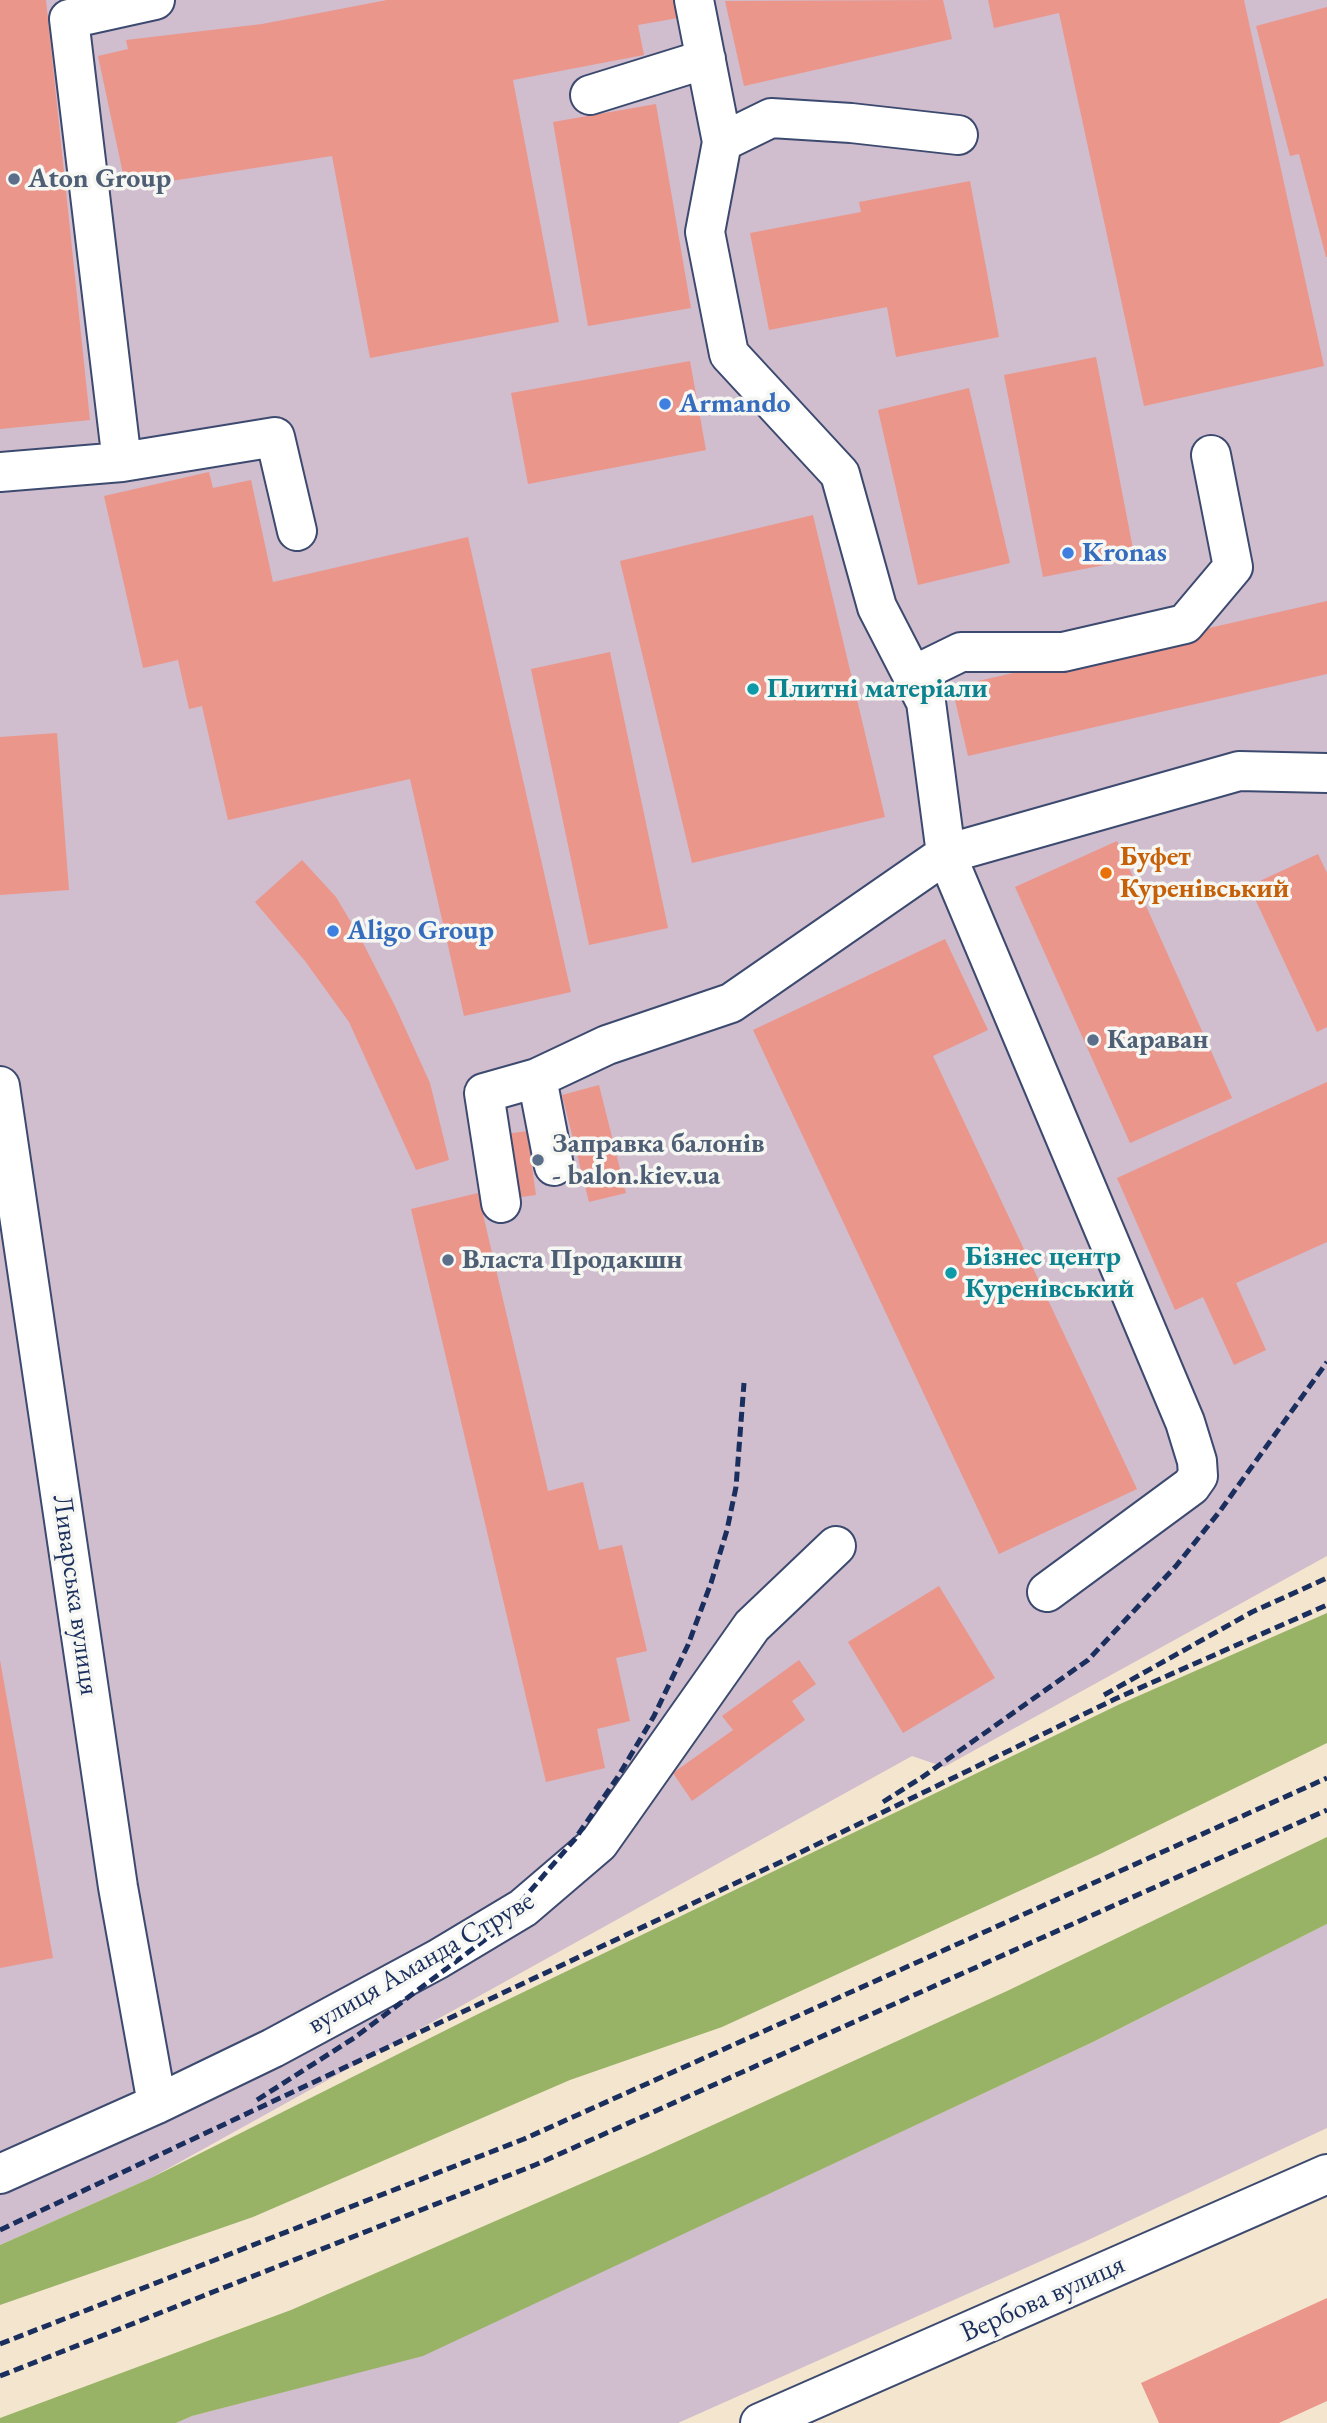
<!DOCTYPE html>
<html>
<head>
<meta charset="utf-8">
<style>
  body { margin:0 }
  canvas { display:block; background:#f4e5cf }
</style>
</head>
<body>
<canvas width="1327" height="2423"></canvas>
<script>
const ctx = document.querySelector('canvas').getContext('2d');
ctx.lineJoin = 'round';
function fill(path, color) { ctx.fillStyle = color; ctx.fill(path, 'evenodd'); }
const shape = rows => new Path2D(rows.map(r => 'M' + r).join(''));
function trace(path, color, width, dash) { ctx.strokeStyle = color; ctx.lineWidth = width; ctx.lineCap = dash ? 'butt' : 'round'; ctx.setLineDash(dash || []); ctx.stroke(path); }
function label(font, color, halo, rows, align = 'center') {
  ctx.font = font + ' "EB Garamond",serif'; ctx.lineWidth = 7; ctx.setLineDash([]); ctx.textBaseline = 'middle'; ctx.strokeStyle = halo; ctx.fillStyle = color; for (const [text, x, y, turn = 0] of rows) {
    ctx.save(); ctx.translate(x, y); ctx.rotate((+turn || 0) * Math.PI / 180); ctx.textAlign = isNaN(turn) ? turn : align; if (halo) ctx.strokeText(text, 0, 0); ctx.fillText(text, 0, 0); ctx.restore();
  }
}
const industrial = shape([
  [0,0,1327,0,1327,1556,944,1767,912,1756,151,2178,0,2245],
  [1327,1924,1327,2128,1086,2241,678,2423,176,2423,192,2416,423,2355,1093,2042]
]);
const forest = shape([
  [1327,1613,1327,1743,1098,1855,722,2027,570,2080,253,2217,0,2305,0,2245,151,2178,478,2014,1120,1704],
  [1327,1837,1327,1924,1093,2042,423,2356,192,2416,176,2423,0,2423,0,2418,291,2310,647,2155,1007,1991]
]);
const building = shape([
  [0,0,46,0,90,420,0,429],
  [387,0,675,0,678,18,638,25,644,55,513,80,559,322,370,358,332,156,126,188,98,56,128,49,126,40,262,24],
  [943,0,952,39,744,86,725,1],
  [988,0,1244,0,1324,366,1144,406,1059,13,994,28],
  [1327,7,1327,257,1326,257,1299,154,1290,156,1256,26],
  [656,104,691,308,588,326,553,122],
  [970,181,999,337,896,357,887,307,769,330,750,233,861,212,859,202],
  [1096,357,1135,559,1043,577,1004,375],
  [690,361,706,450,528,484,511,393],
  [969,388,1010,563,918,585,878,410],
  [209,472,213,488,251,480,273,582,468,537,571,992,464,1016,410,779,228,820,202,706,189,709,178,660,143,668,104,496],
  [813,515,885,817,692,863,620,561],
  [1327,601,1327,674,968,756,952,687],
  [610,652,668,928,589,945,531,669],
  [57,733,69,890,0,895,0,737],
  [1117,841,1232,1098,1130,1143,1015,887],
  [1318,854,1327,873,1327,1027,1317,1032,1249,886],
  [302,860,336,897,361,939,395,1006,430,1083,449,1160,416,1170,349,1022,305,961,255,902],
  [945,939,988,1030,933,1056,1137,1489,999,1554,753,1030],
  [1327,1082,1327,1242,1236,1283,1266,1350,1234,1365,1203,1297,1175,1310,1117,1178],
  [599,1085,626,1193,589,1202,562,1095],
  [527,1131,536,1195,514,1198,506,1134],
  [478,1193,548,1491,583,1482,599,1550,622,1545,647,1651,616,1658,630,1721,597,1729,605,1768,546,1782,411,1209],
  [939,1586,995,1678,903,1733,848,1642],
  [0,1660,53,1958,0,1968],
  [799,1660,816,1684,792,1701,805,1720,692,1801,673,1773,733,1730,722,1716],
  [1327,2298,1327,2401,1279,2423,1159,2423,1141,2383]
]);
const minor = shape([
  [694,0,722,142,705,232,729,354,840,474,877,607,926,702,946,854,1185,1422,1197,1461,1198,1476,1191,1486,1047,1592],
  [590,95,706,59],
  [722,142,771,118,851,123,958,135],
  [122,462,69,19,155,0],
  [0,472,122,462,275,437,297,531],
  [912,676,961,652,1063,652,1185,624,1233,567,1211,455],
  [537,1078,554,1166],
  [0,1086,118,1887,157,2104],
  [501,1203,484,1093,537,1078,607,1045,731,1003,946,854,1239,771,1327,773],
  [0,2174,157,2104,273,2048,438,1959,523,1908,599,1843,752,1626,836,1546],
  [760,2423,1327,2174]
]);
const rail = shape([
  [1104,1695,1252,1612,1327,1578],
  [883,1802,921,1778,1088,1660,1176,1566,1220,1511,1327,1362],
  [257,2100,354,2038,494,1933,575,1839,619,1775,654,1716,688,1645,711,1583,727,1530,736,1487,744,1383],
  [0,2230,787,1859,1115,1699,1327,1605],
  [0,2344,524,2139,1327,1778],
  [0,2376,535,2165,1327,1810]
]);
const markers = [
  [14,179,7,"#5c6f8a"],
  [665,404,7,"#3f7fe0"],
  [1068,553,7,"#3f7fe0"],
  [753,689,7,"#0f9aa8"],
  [1106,873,7,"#e8710a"],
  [333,931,7,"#3f7fe0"],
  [1093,1040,7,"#5c6f8a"],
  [538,1160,7,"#5c6f8a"],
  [448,1260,7,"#5c6f8a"],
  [951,1273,7,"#0f9aa8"]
];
const serviceNames = [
  ["Aton Group",28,179],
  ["Караван",1107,1040],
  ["Заправка балонів",552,1144],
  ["- balon.kiev.ua",552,1176],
  ["Власта Продакшн",462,1260]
];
const shopNames = [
  ["Armando",679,404],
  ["Kronas",1082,553],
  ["Aligo Group",347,931]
];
const cultureNames = [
  ["Плитні матеріали",767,689],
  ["Бізнес центр",965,1257],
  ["Куренівський",965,1289]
];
const foodNames = [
  ["Буфет",1120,857],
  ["Куренівський",1120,889]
];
const streetNames = [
  ["Ливарська вулиця",75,1595,82],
  ["вулиця Аманда Струве",421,1963,-30],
  ["Вербова вулиця",1043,2299,-24]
];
fill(industrial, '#d0bdce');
fill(forest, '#98b365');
fill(building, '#eb968b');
trace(minor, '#3c4a6f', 42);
trace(minor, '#fff', 38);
trace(rail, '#1b2f5e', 5, [10, 5]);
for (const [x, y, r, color] of markers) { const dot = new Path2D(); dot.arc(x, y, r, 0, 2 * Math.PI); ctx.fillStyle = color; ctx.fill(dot); trace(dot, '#f6f6f2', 2.5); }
label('bold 28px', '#4e5e75', '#f6f6f2', serviceNames, 'left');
label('bold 28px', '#366cbe', '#f6f6f2', shopNames, 'left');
label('bold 28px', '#0d838f', '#f6f6f2', cultureNames, 'left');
label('bold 28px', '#c56008', '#f6f6f2', foodNames, 'left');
label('28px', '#1b2f5e', '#f6f6f2', streetNames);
</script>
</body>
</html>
